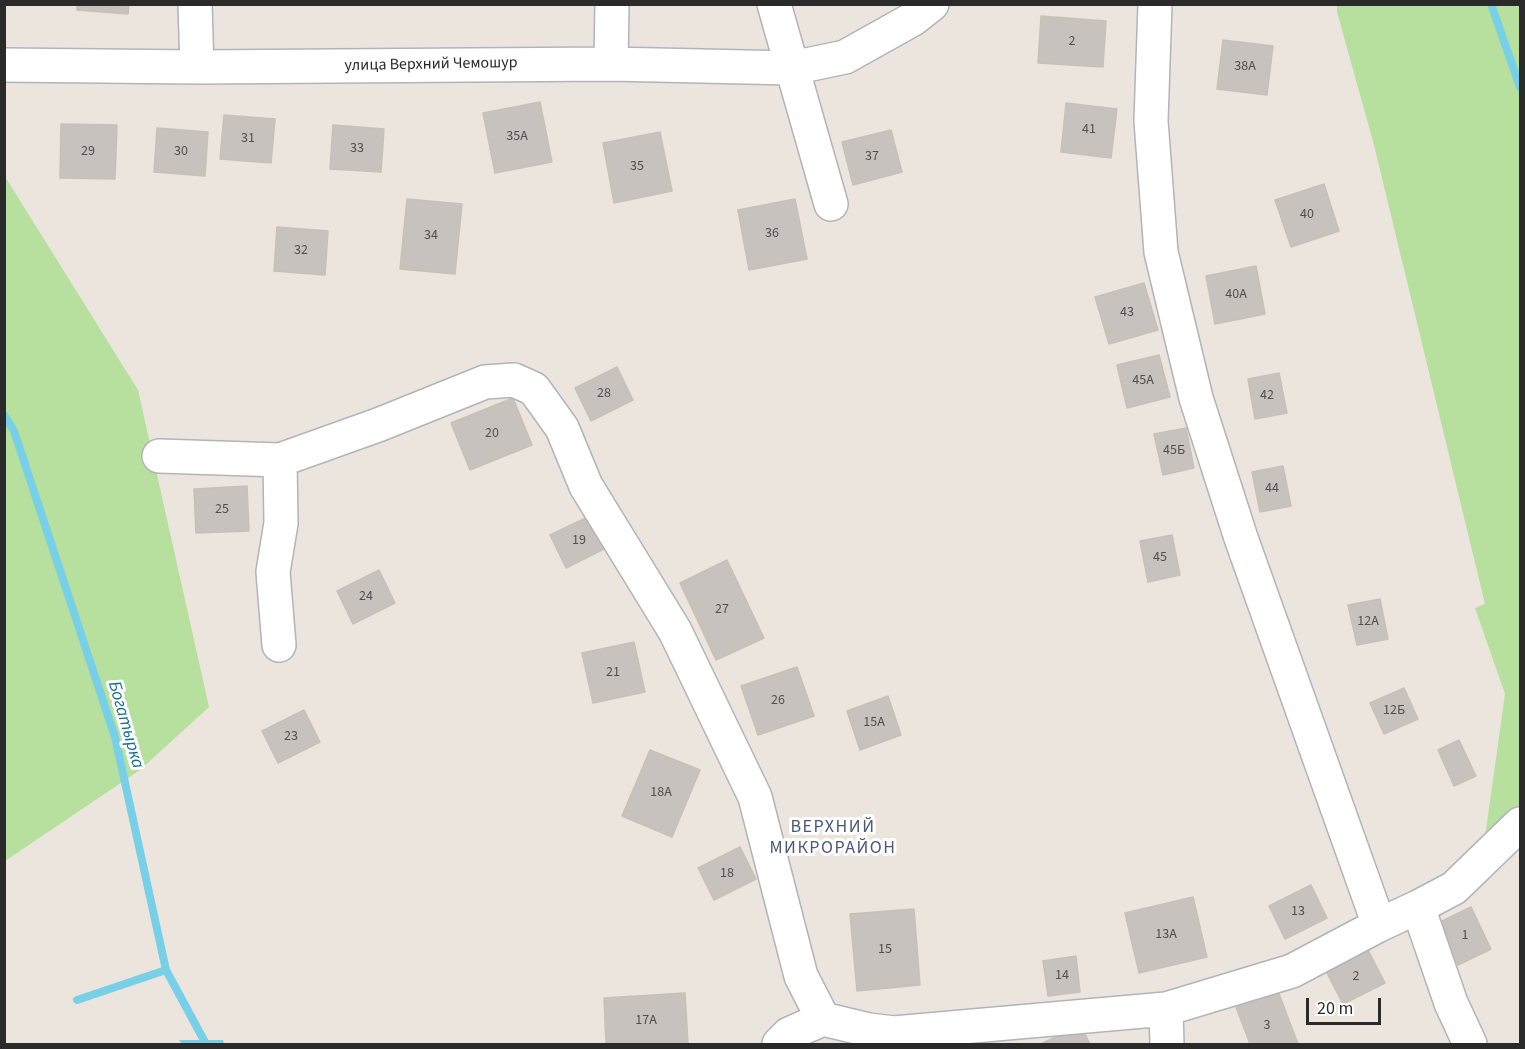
<!DOCTYPE html>
<html>
<head>
<meta charset="utf-8">
<style>
  body { margin:0 }
  #map { position:relative; width:1525px; height:1049px; overflow:hidden; background:#ece5dd; font-family:"Source Sans 3",sans-serif }
  canvas { display:block }
  .frame { position:absolute; inset:0; border:6px solid #2a2a2a; pointer-events:none }
  .scale { position:absolute; left:1306px; top:998px; width:75px; height:27px; box-sizing:border-box; border:3px solid #2a2a2a; border-top:0; padding-left:8px; font-size:18px; line-height:21px; white-space:nowrap; color:#2a2a2a; -webkit-text-stroke:4px #fff; paint-order:stroke }
</style>
</head>
<body>
<div id="map">
<canvas width="1525" height="1049"></canvas>
<div class="frame"></div>
<div class="scale">20 m</div>
</div>
<script>
const ctx = document.querySelector('canvas').getContext('2d');
ctx.lineJoin = 'round';
function fill(path, color) { ctx.fillStyle = color; ctx.fill(path, 'evenodd'); }
const shape = rows => new Path2D(rows.map(r => 'M' + r).join(''));
function trace(path, color, width, dash) { ctx.strokeStyle = color; ctx.lineWidth = width; ctx.lineCap = dash ? 'butt' : 'round'; ctx.setLineDash(dash || []); ctx.stroke(path); }
function label(font, color, halo, rows, align = 'center') {
  ctx.font = font + ' "Source Sans 3",sans-serif'; ctx.lineWidth = 6; ctx.setLineDash([]); ctx.textBaseline = 'middle'; ctx.strokeStyle = halo; ctx.fillStyle = color; for (const [text, x, y, turn = 0] of rows) {
    ctx.save(); ctx.translate(x, y); ctx.rotate((+turn || 0) * Math.PI / 180); ctx.textAlign = isNaN(turn) ? turn : align; if (halo) ctx.strokeText(text, 0, 0); ctx.fillText(text, 0, 0); ctx.restore();
  }
}
const green = shape([
  [1337,5,1520,5,1520,808,1485,837,1505,694,1475,608,1485,604,1374,145,1337,12],
  [4,175,138,390,209,707,140,770,5,861]
]);
const water = shape([
  [179,1040,223,1040,224,1044,182,1044]
]);
const stream = shape([
  [1491,4,1520,87],
  [4,415,14,431,115,737,166,970,206,1044],
  [77,1000,166,970]
]);
const building = shape([
  [77,4,129,4,128,14,77,10,77,4],
  [1041,16,1106,21,1103,67,1038,63,1041,16],
  [1223,40,1273,46,1267,95,1217,89,1223,40],
  [540,102,552,162,495,173,483,113,540,102],
  [1066,103,1117,109,1111,158,1061,152,1066,103],
  [224,115,275,119,271,163,220,159,224,115],
  [61,124,117,125,115,179,60,178,61,124],
  [333,125,384,129,381,172,330,169,333,125],
  [157,128,208,132,205,176,154,172,157,128],
  [891,130,902,172,853,185,842,142,891,130],
  [660,132,672,191,614,203,603,143,660,132],
  [1324,184,1339,231,1291,247,1275,200,1324,184],
  [407,199,462,204,455,274,400,269,407,199],
  [795,199,807,259,749,270,738,210,795,199],
  [277,227,328,231,325,275,274,271,277,227],
  [1256,266,1265,314,1215,324,1206,276,1256,266],
  [1144,283,1158,330,1109,344,1095,297,1144,283],
  [1159,355,1170,397,1127,408,1117,365,1159,355],
  [617,367,633,400,591,421,575,388,617,367],
  [1279,373,1287,413,1255,419,1248,379,1279,373],
  [513,398,532,445,470,470,451,423,513,398],
  [1186,428,1194,468,1163,475,1154,434,1186,428],
  [1283,466,1291,506,1260,512,1252,472,1283,466],
  [247,486,249,531,196,533,194,489,247,486],
  [592,515,608,547,566,568,550,535,592,515],
  [1172,535,1180,575,1148,582,1140,541,1172,535],
  [727,560,764,638,716,660,680,583,727,560],
  [379,570,395,603,353,624,337,591,379,570],
  [1380,599,1388,639,1357,645,1348,605,1380,599],
  [634,642,645,692,593,703,582,653,634,642],
  [797,667,814,716,758,735,741,686,797,667],
  [1404,688,1418,719,1384,734,1370,703,1404,688],
  [888,696,901,735,860,750,847,711,888,696],
  [304,710,320,742,278,763,262,731,304,710],
  [1459,740,1476,776,1454,786,1438,750,1459,740],
  [650,750,700,770,672,837,622,816,650,750],
  [740,847,756,879,714,900,698,868,740,847],
  [1311,885,1327,918,1285,939,1269,906,1311,885],
  [1193,897,1207,957,1139,973,1125,913,1193,897],
  [1471,907,1491,949,1458,965,1438,923,1471,907],
  [914,909,920,985,857,991,850,914,914,909],
  [1368,950,1385,983,1343,1004,1326,971,1368,950],
  [1076,956,1080,992,1048,996,1043,961,1076,956],
  [1278,991,1298,1044,1250,1044,1236,1007,1278,991],
  [685,993,688,1044,606,1044,604,998,685,993],
  [1080,1025,1090,1044,1041,1044,1080,1025]
]);
const minor = shape([
  [195,4,197,67],
  [774,4,831,204],
  [1155,4,1151,121,1161,252,1196,398,1241,538,1379,925],
  [611,64,612,4],
  [4,65,197,67,611,64,792,68,845,57,913,19,932,4],
  [159,456,280,460,378,425,485,382,514,380,534,389,562,428,586,486,675,631,755,797,801,976,823,1019,869,1030,894,1033,1166,1009,1292,971,1379,925,1418,907,1454,888,1520,824],
  [279,645,273,572,281,523,280,460],
  [1418,907,1451,1003,1470,1044],
  [1166,1009,1167,1044],
  [779,1044,789,1034,823,1019]
]);
const numberNames = [
  ["2",1072,42],
  ["38А",1245,67],
  ["41",1089,130],
  ["35А",517,137],
  ["31",248,139],
  ["33",357,149],
  ["29",88,152],
  ["30",181,152],
  ["37",872,157],
  ["35",637,167],
  ["40",1307,215],
  ["36",772,234],
  ["34",431,236],
  ["32",301,251],
  ["40А",1236,295],
  ["43",1127,313],
  ["45А",1143,381],
  ["28",604,394],
  ["42",1267,396],
  ["20",492,434],
  ["45Б",1174,451],
  ["44",1272,489],
  ["25",222,510],
  ["19",579,541],
  ["45",1160,558],
  ["24",366,597],
  ["27",722,610],
  ["12А",1368,622],
  ["21",613,673],
  ["26",778,701],
  ["12Б",1394,711],
  ["15А",874,723],
  ["23",291,737],
  ["18А",661,793],
  ["18",727,874],
  ["13",1298,912],
  ["13А",1166,935],
  ["1",1465,936],
  ["15",885,950],
  ["14",1062,976],
  ["2",1356,977],
  ["17А",646,1021],
  ["3",1267,1026]
];
const streetNames = [
  ["улица Верхний Чемошур",431,65,-1]
];
const waterNames = [
  ["Богатырка",125,725,74]
];
const neighbourhoodNames = [
  ["ВЕРХНИЙ",833,828],
  ["МИКРОРАЙОН",833,849]
];
fill(green, '#b7df9d');
fill(water, '#77d0e7');
trace(stream, '#77d0e7', 8);
fill(building, '#c7c2bd');
trace(building, '#c7c0b7', 1.5);
trace(minor, '#b1b4bd', 36);
trace(minor, '#fff', 33);
label('14px', '#51504f', null, numberNames);
label('16px', '#2a2a2a', '#fff', streetNames);
label('italic 18px', '#156f94', '#fff', waterNames);
ctx.letterSpacing = '1.5px';
label('18px', '#4d5879', '#fff', neighbourhoodNames);
ctx.letterSpacing = '0px';
</script>
</body>
</html>
